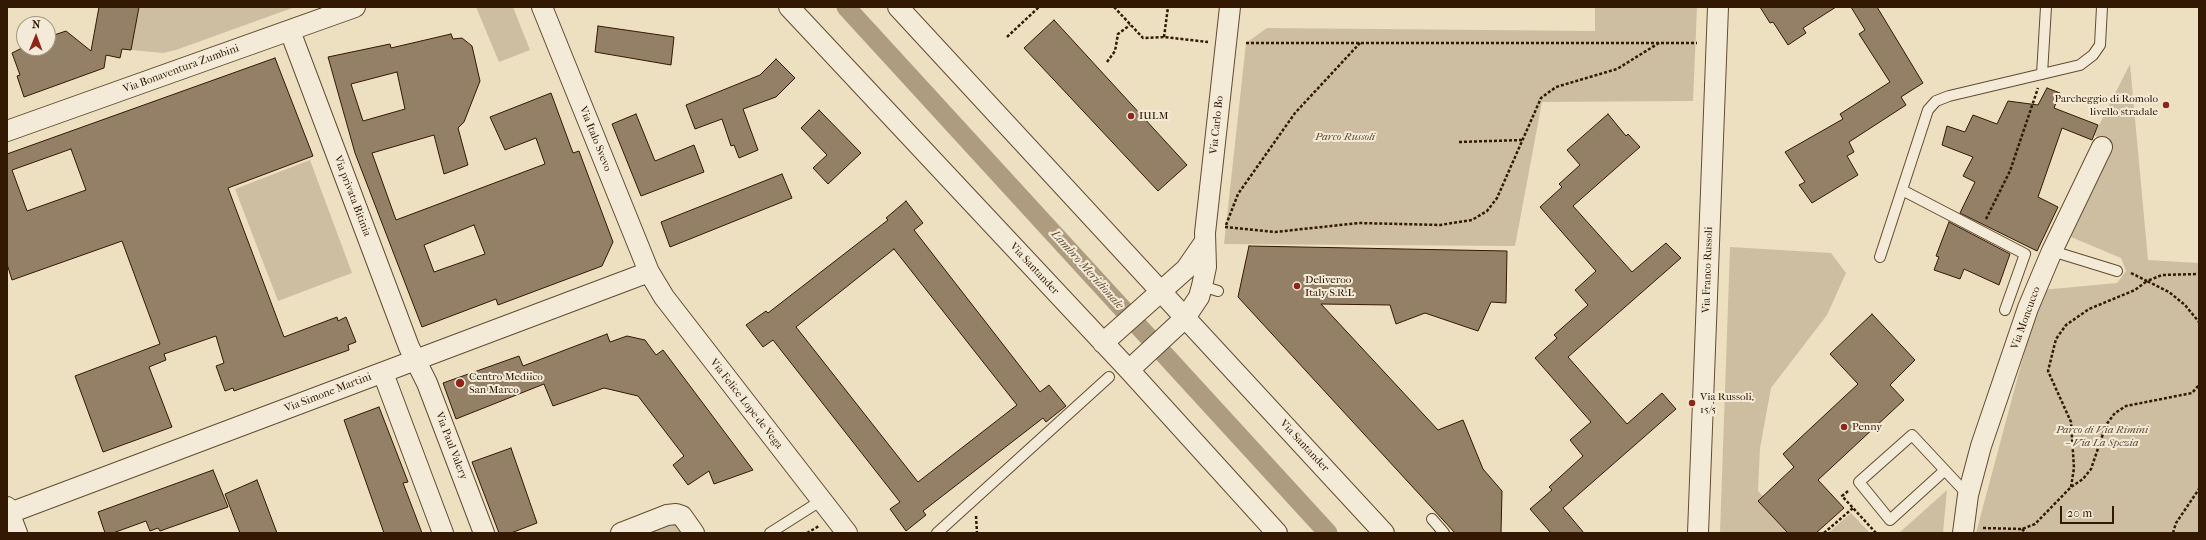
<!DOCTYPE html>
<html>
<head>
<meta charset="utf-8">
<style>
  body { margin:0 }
  #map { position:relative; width:2206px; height:540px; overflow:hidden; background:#ede0c1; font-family:"IM FELL French Canon",serif }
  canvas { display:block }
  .frame { position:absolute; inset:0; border:8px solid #331903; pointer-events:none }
  .north { position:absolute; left:16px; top:16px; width:40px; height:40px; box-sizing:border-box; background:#f3ebd7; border:1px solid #a69782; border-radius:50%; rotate:1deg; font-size:11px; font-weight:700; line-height:16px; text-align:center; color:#331903 }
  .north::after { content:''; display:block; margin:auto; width:14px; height:18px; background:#8f2418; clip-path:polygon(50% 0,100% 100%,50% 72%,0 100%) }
  .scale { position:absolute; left:2060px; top:506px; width:54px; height:18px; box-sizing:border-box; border:2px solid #331903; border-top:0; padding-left:5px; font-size:12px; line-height:14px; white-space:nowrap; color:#331903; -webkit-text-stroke:3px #f3ebd7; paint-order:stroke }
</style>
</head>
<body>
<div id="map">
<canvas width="2206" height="540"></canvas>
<div class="frame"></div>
<div class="north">N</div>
<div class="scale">20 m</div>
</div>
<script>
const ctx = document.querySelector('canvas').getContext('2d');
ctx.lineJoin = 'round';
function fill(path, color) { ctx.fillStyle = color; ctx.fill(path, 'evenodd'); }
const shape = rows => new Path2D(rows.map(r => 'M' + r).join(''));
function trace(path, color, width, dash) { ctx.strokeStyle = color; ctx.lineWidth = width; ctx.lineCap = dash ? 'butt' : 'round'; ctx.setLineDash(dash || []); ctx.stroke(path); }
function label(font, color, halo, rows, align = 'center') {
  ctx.font = font + ' "IM FELL French Canon",serif'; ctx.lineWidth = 4; ctx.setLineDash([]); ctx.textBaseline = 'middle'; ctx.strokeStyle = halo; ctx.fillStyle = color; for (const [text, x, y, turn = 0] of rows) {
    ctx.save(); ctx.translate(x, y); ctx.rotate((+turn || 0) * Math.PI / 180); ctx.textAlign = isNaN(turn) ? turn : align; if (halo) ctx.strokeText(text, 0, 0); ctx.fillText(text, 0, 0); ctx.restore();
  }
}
const green = shape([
  [139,7,295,7,176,50,163,53,131,50],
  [476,7,513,7,530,50,499,62],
  [1595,7,1697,7,1693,101,1542,102,1515,246,1224,244,1246,43,1267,28,1595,31],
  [2130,64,2148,260,2199,263,2199,533,1976,533,2041,290,2117,283,2126,271,2121,258,2071,237,2113,146,2094,135],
  [310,160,352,273,278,301,235,189],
  [1730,247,1831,253,1846,273,1827,315,1771,388,1760,448,1758,491,1763,496,1758,501,1788,533,1720,533],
  [1947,490,1943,533,1899,533],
  [1851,513,1870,533,1828,533],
  [674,521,683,533,643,533]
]);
const canal = shape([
  [846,7,1328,533]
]);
const building = shape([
  [99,7,139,7,131,50,122,49,120,58,106,55,104,68,24,97,17,76,20,75,12,53,24,47,48,48,48,37,66,31,91,51,99,7],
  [1760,7,1836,7,1803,28,1806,33,1788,45,1773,22,1770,23,1760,7],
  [1851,7,1877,7,1923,83,1901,97,1906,105,1849,142,1854,152,1847,156,1858,175,1812,203,1799,185,1805,182,1785,152,1843,119,1840,114,1890,82,1859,34,1865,30,1851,7],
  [1054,20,1187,165,1158,191,1024,48,1054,20],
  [598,26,674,37,671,65,595,52,598,26],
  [451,34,453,39,462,38,472,46,480,81,464,122,458,128,468,165,444,174,434,135,372,153,396,220,545,164,536,138,505,150,490,117,551,93,573,153,579,151,613,242,602,266,498,305,496,299,422,327,355,153,328,57,390,44,391,48,451,34],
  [397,72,405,109,363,121,351,84,397,72],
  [474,225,485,254,434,272,424,245,474,225],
  [275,58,313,156,228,188,284,337,337,317,338,321,346,317,356,342,348,345,349,350,234,391,233,388,225,391,216,366,224,363,216,336,164,354,166,360,149,367,172,427,103,452,75,376,160,344,122,241,12,280,7,264,7,154,275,58],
  [71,149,86,190,27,211,12,170,71,149],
  [776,59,795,78,776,97,743,109,758,150,739,158,734,145,731,146,722,119,695,129,686,105,760,75,776,59],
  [2047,88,2060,93,2054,108,2098,125,2092,140,2062,128,2038,197,2058,207,2037,251,1960,213,1975,182,1963,176,1973,157,1942,145,1947,126,1965,132,1973,115,1997,124,2008,101,2038,105,2047,88],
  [819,110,861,153,828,184,813,168,827,155,801,128,819,110],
  [636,114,655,161,694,145,704,172,641,196,612,124,636,114],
  [1608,114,1626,136,1628,134,1640,147,1573,206,1632,272,1666,243,1681,258,1568,357,1627,424,1662,393,1676,409,1563,508,1584,533,1551,533,1530,509,1552,490,1549,487,1583,456,1570,440,1591,422,1535,358,1557,338,1554,335,1588,305,1575,290,1596,271,1540,207,1562,187,1559,184,1580,165,1567,150,1608,114],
  [782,174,792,198,670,247,661,222,782,174],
  [906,201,923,223,914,230,1040,392,1049,385,1066,406,1046,422,1043,418,923,511,926,515,906,531,890,509,900,502,773,340,763,347,746,325,766,311,768,313,888,220,886,218,906,201],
  [894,249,1017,405,918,482,796,327,894,249],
  [1949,222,2010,254,1999,285,1964,269,1960,279,1934,270,1939,257,1936,256,1949,222],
  [1249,246,1507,251,1506,303,1491,302,1478,331,1425,313,1396,324,1390,305,1321,304,1438,430,1463,420,1483,469,1502,491,1501,533,1455,533,1238,297,1249,246],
  [1872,314,1915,360,1890,385,1904,400,1818,480,1844,508,1816,533,1788,533,1758,501,1794,467,1783,454,1858,384,1830,354,1872,314],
  [607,334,610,342,627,336,645,340,656,355,663,350,753,470,714,484,709,471,688,485,673,465,684,456,638,396,604,388,553,406,544,384,456,419,443,383,519,356,523,366,607,334],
  [379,407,408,482,403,483,422,533,384,533,344,420,379,407],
  [511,448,537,523,511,533,499,533,472,462,511,448],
  [213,470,228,507,160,531,158,528,150,531,146,521,113,533,105,533,98,512,213,470],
  [257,480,277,533,240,533,225,494,257,480]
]);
const path = shape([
  [1114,7,1143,38,1164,37,1208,42],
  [1007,37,1039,7],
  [1164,37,1168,7],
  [1246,43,1697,43],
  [1107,62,1115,51,1118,34,1130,25],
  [1459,142,1522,140],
  [1986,219,2010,171,2038,88],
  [1226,225,1238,194,1295,113,1360,43],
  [1225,227,1275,232,1359,223,1440,225,1472,220,1487,211,1497,198,1541,98,1556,87,1617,69,1659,43],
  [2131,273,2147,281,2162,275,2199,274],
  [2071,487,2074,468,2071,422,2048,371,2056,339,2066,325,2089,309,2135,290,2147,281,2169,292,2185,305,2199,322],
  [1848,491,1842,496,1876,533],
  [976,516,977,533],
  [1983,528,2022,529,2035,524,2071,487,2083,479,2091,469,2106,425,2115,413,2126,406,2192,393,2199,385],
  [2022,529,2026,533],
  [807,533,819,526],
  [1824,533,1853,508],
  [2173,533,2176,523,2199,489]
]);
const lane = shape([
  [2042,74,2046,7],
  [1902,190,2025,254,2005,310],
  [2052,251,2117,271],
  [1880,257,1928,110,1936,101,1949,96,2080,65,2093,55,2100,45,2102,7],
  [1202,286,1218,291],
  [1944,471,1890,520,1859,482,1912,435,1968,495],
  [1432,519,1444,533],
  [770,533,822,500],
  [937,533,1109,377]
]);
const street = shape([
  [542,7,649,272,664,297,847,533],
  [789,7,1129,370,1277,533],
  [898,7,1384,533],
  [290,31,409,347,427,383,484,533],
  [7,131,355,7],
  [1103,343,1186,269,1204,243],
  [1129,370,1185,318,1199,297,1202,286,1206,267,1205,233,1230,7],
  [383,373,443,533],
  [7,507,17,533],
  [7,514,649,272],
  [621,533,667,515,676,514,682,516,694,533],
  [1698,533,1718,7],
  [1963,533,1968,495,1981,446,2028,308,2052,251,2102,147]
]);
const markers = [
  [2166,105,4,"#8f2418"],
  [1131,116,4,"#8f2418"],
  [1297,286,4,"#8f2418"],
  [460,383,5,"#8f2418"],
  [1692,403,4,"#8f2418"],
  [1844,427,4,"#8f2418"]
];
const streetNames = [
  ["Via Bonaventura Zumbini",181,69,-20],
  ["Via Carlo Bo",1217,125,-84],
  ["Via Italo Svevo",595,139,68],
  ["Via privata Bitinia",352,196,69],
  ["Via Santander",1034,269,47],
  ["Via Franco Russoli",1708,270,-88],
  ["Via Moncucco",2026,318,-70],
  ["Via Simone Martini",328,393,-21],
  ["Via Felice Lope de Vega",746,404,52],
  ["Via Paul Valery",451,446,69],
  ["Via Santander",1304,446,47]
];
const poiNames = [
  ["Parcheggio di Romolo",2158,99,"right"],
  ["livello stradale",2158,112,"right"],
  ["IULM",1139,116],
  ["Deliveroo",1305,280],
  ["Italy S.R.L",1305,293],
  ["Centro Mediico",469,377],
  ["San Marco",469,390],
  ["Via Russoli,",1700,397],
  ["15/5",1700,410],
  ["Penny",1852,427]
];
const parkNames = [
  ["Parco Russoli",1345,137],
  ["Parco di Via Rimini",2102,430],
  ["– Via La Spezia",2102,443]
];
const waterNames = [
  ["Lambro Meridionale",1087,270,48]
];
fill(green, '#cdbea1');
trace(canal, '#ae9c80', 19);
fill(building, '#948066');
trace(building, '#331903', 1);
trace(lane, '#624b32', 12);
trace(street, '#624b32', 22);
trace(path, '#331903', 2.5, [3, 2]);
trace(lane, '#f3ebd7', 10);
trace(street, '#f3ebd7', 20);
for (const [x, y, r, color] of markers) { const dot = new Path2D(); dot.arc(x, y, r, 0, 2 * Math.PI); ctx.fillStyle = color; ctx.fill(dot); trace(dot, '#f3ebd7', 1.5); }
label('11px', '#331903', '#f3ebd7', streetNames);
label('11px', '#331903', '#f3ebd7', poiNames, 'left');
label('italic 11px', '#614b32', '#f3ebd7', parkNames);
label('italic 12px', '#644d35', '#f3ebd7', waterNames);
</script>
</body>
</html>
